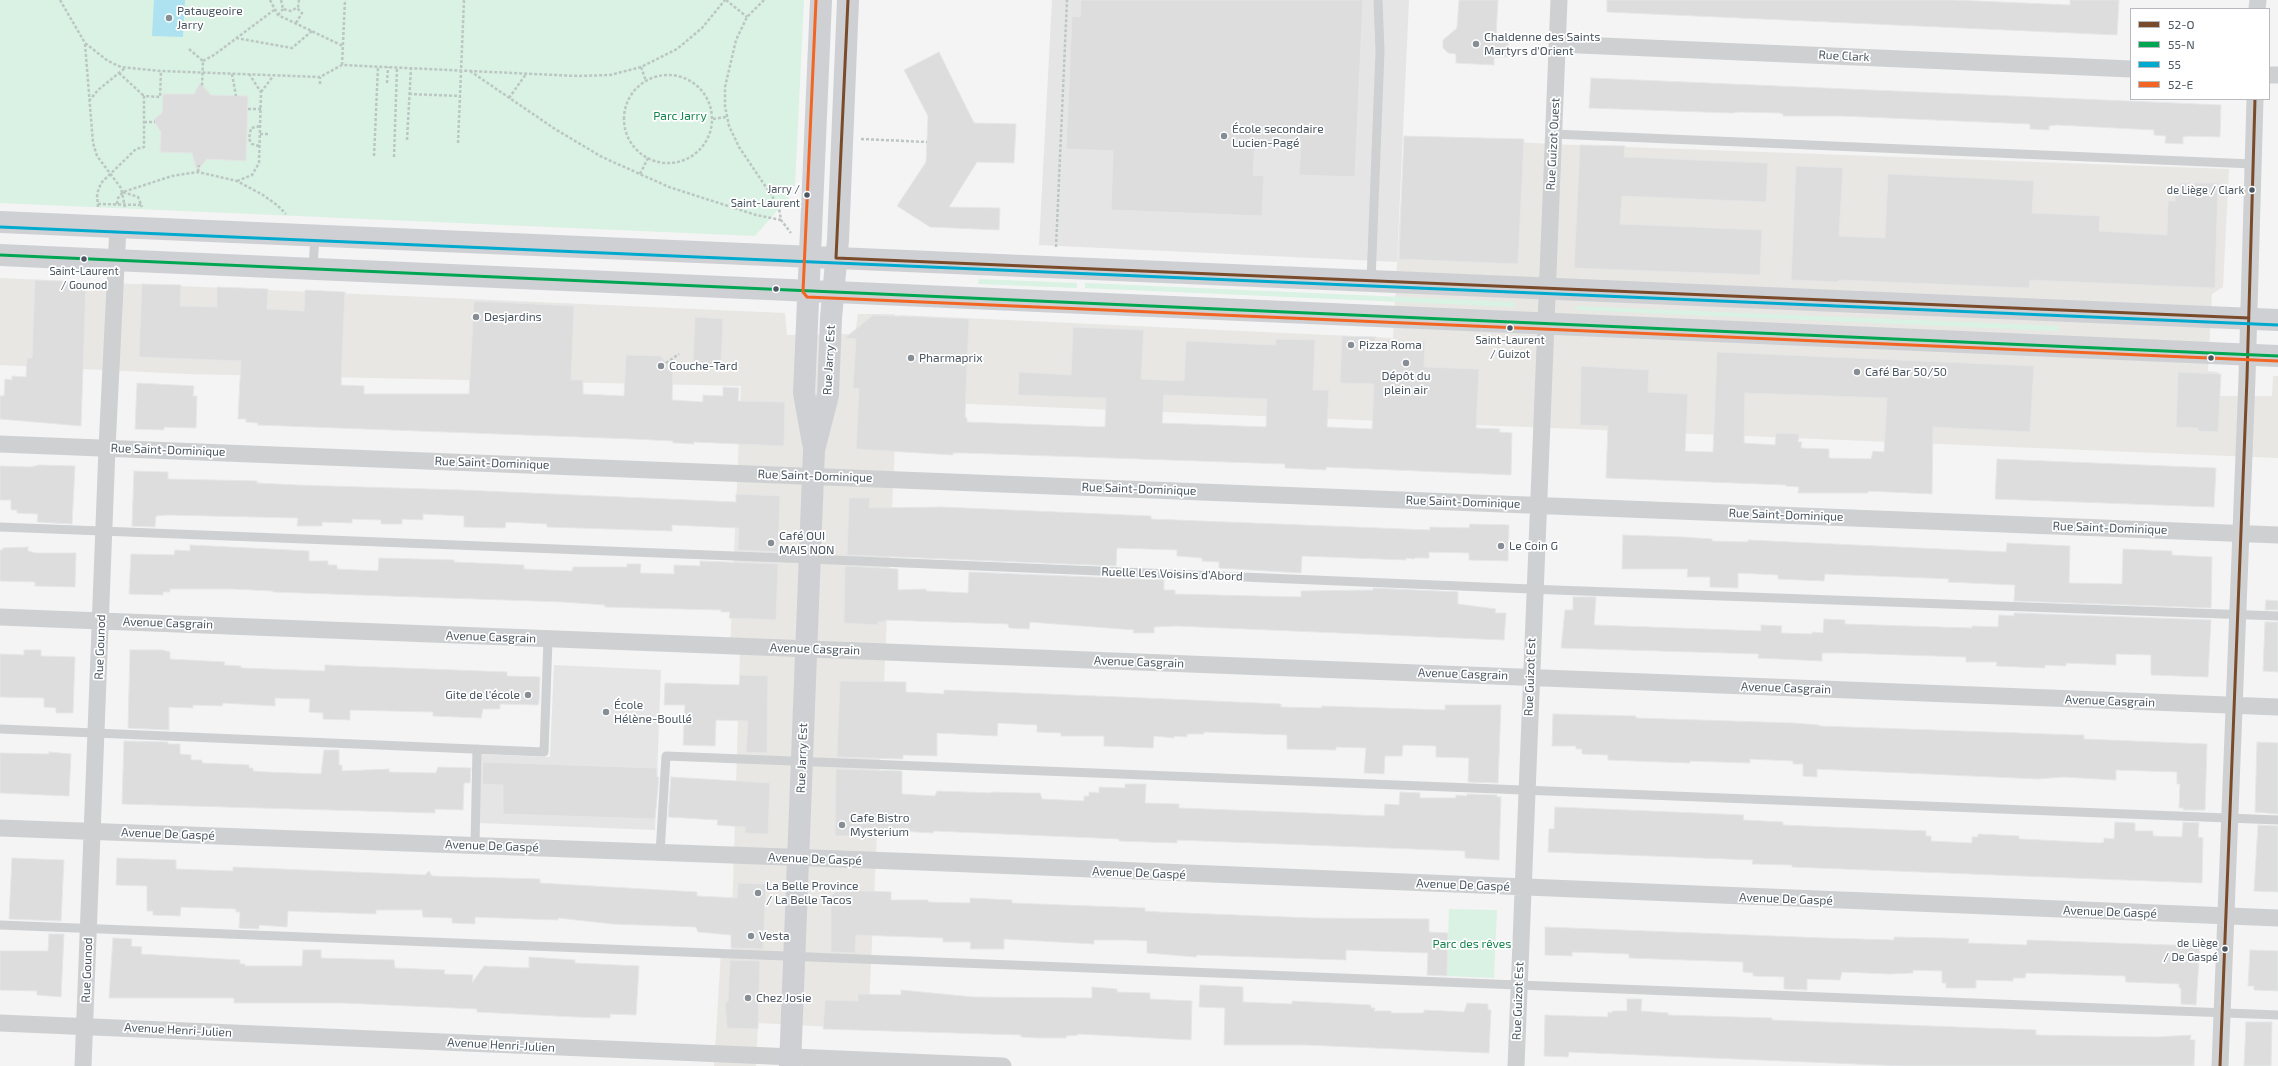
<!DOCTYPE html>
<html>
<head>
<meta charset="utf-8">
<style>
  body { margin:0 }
  #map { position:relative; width:2278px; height:1066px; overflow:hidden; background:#f4f4f4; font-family:"Exo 2",sans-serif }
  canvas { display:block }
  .legend { position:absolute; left:2130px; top:8px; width:140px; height:92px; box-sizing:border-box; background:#fff; border:1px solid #b7bbc0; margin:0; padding:5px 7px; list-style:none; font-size:12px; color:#4a5661 }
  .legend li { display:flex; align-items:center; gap:8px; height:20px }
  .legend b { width:20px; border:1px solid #b7bbc0 }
</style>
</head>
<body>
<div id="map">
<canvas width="2278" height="1066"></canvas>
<ul class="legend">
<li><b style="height:5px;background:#7a4b2a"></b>52-O</li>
<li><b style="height:5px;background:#00a651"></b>55-N</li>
<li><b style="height:5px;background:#00a9ce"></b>55</li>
<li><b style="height:5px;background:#f26522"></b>52-E</li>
</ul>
</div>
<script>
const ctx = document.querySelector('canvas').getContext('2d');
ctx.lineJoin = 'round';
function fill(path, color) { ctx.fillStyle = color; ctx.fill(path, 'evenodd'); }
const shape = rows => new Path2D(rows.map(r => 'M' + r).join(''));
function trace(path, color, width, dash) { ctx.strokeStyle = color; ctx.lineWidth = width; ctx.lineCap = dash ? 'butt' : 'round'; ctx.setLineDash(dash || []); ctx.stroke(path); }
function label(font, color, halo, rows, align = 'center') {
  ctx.font = font + ' "Exo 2",sans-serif'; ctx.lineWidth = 3.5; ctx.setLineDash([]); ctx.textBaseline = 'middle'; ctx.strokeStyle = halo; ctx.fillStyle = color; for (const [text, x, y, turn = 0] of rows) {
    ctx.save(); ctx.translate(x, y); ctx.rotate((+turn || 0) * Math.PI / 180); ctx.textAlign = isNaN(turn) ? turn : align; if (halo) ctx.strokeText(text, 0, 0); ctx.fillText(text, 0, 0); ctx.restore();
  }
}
const commercial = shape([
  [1404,136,1572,145,2229,169,2223,287,2212,294,2208,371,2218,372,2218,396,2272,396,2273,376,2278,376,2278,458,897,401,868,1029,758,1023,756,1066,714,1066,721,951,731,951,740,651,730,651,741,386,185,374,0,365,0,278,785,313,787,335,855,334,858,314,895,314,896,390,900,315,1393,338]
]);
const education = shape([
  [1052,0,1409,0,1397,262,1039,245],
  [554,665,661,670,655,830,479,823,480,754,550,757]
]);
const green = shape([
  [0,0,804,0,795,186,790,185,789,197,755,236,0,203],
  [979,279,1077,283,1077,288,978,284],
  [1085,283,1515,302,1514,307,1085,288],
  [1576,306,2059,326,2058,331,1576,310],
  [1449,909,1497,910,1494,978,1447,976]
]);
const water = shape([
  [154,0,185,0,183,37,152,36]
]);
const building = shape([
  [1081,0,1363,0,1355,177,1299,175,1301,143,1255,141,1253,175,1264,176,1262,216,1111,210,1113,151,1066,149,1072,16,1080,17,1081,0],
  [1459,0,1498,0,1496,36,1509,37,1508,57,1494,57,1494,65,1456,63,1456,54,1448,53,1443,48,1443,40,1457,28,1459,0],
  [1607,0,1953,0,2070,5,2070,0,2119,0,2117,35,1607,12,1607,0],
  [939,52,974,123,1016,124,1014,163,977,162,949,207,1000,208,999,230,930,227,897,206,926,162,928,116,904,70,939,52],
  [1591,78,2221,105,2220,137,2188,136,2183,137,2183,144,2165,143,2166,136,2154,135,2154,130,2057,125,2049,126,2049,130,2030,129,2030,124,1841,116,1783,116,1783,114,1779,113,1740,112,1732,113,1589,108,1591,78],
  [200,83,211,95,248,96,246,161,207,159,197,171,192,153,160,152,161,132,153,120,162,113,163,94,194,94,200,83],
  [1404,136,1524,139,1518,264,1399,259,1404,136],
  [1580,145,1625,146,1624,157,1768,163,1766,202,1622,196,1620,224,1762,230,1760,275,1574,268,1580,145],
  [1796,166,1843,168,1839,236,1885,238,1888,174,2034,181,2032,213,2100,216,2099,231,2167,235,2168,201,2175,201,2175,192,2180,192,2180,183,2218,183,2215,288,2030,280,2029,288,1839,280,1839,282,1791,280,1796,166],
  [35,280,86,282,81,426,0,419,0,396,4,396,5,379,12,380,12,376,26,377,27,358,32,358,35,280],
  [142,284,181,285,180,306,217,307,217,287,268,289,267,309,304,311,305,290,345,292,341,385,364,386,364,394,469,394,474,301,574,306,571,380,583,380,583,394,624,396,626,355,660,356,673,370,672,400,703,402,703,395,723,396,723,387,739,388,738,401,785,402,784,446,694,442,694,444,678,443,673,443,673,441,633,439,258,425,258,423,246,422,246,419,238,419,241,361,139,357,142,284],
  [873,315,969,319,965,417,967,418,967,422,1105,427,1106,398,1018,395,1019,372,1071,375,1073,327,1144,330,1141,379,1184,381,1186,341,1275,345,1276,339,1315,340,1313,390,1329,390,1327,427,1372,429,1374,384,1340,383,1342,336,1376,337,1375,340,1425,342,1424,367,1479,369,1476,428,1500,429,1499,432,1512,433,1511,475,1326,467,1326,470,1285,468,1285,464,966,453,953,453,953,455,856,449,859,389,853,388,856,339,845,338,873,315],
  [1164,395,1267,399,1266,427,1162,423,1164,395],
  [695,317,723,319,721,365,693,364,695,317],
  [1717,352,2034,366,2030,432,1933,427,1932,494,1868,491,1868,493,1798,493,1799,487,1786,486,1786,485,1606,478,1608,426,1580,425,1581,366,1649,370,1648,392,1688,394,1685,451,1713,452,1717,352],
  [1745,393,1887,398,1884,452,1873,451,1871,459,1829,458,1829,449,1801,448,1802,442,1798,442,1799,434,1776,433,1775,445,1744,443,1745,393],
  [2178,372,2221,374,2218,432,2198,431,2198,428,2176,427,2178,372],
  [137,383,194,386,193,396,197,396,196,428,164,427,164,430,135,429,137,383],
  [1997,459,2216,468,2214,507,1995,499,1997,459],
  [39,465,75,466,72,524,37,522,38,514,17,513,17,510,11,510,11,500,0,500,0,466,31,467,39,465],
  [134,471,168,472,168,479,257,481,257,483,297,485,461,490,736,502,736,494,780,496,778,552,738,550,739,528,672,525,672,531,547,527,547,524,506,522,505,528,464,527,464,516,423,514,423,520,402,519,402,524,381,524,381,520,352,519,352,523,322,522,322,526,297,526,298,518,167,515,156,516,155,527,132,526,134,471],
  [849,498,870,498,869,508,941,507,1151,516,1151,519,1430,530,1430,527,1469,528,1470,524,1509,525,1508,561,1469,560,1469,553,1429,552,1429,558,1414,558,1414,559,1406,558,1406,560,1302,556,1301,573,1219,568,1219,562,1202,561,1202,558,1177,556,1177,550,1117,548,1116,566,847,555,849,498],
  [1623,535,1683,537,1712,539,1712,541,1748,542,1748,540,2006,552,2007,543,2070,546,2069,583,2122,584,2123,549,2172,551,2172,555,2212,557,2211,608,2014,601,2015,585,1948,582,1949,579,1928,578,1825,574,1824,581,1778,579,1778,575,1738,573,1738,588,1710,587,1710,577,1687,577,1688,569,1622,569,1623,535],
  [190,545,309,551,309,561,328,561,328,565,337,565,337,569,378,571,379,558,454,560,454,562,524,565,524,569,572,571,573,567,627,567,627,564,641,564,640,573,674,574,674,565,700,566,700,561,778,564,776,620,729,618,730,612,721,612,721,610,605,607,605,605,563,602,273,592,273,591,232,589,170,589,170,592,163,592,163,595,129,594,131,554,174,555,175,550,190,551,190,545],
  [28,547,28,551,36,553,76,553,75,587,35,586,35,582,0,581,0,550,3,550,3,548,28,547],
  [845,566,898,569,898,590,926,589,926,591,968,593,969,572,1164,580,1164,590,1175,590,1175,594,1301,597,1301,591,1373,590,1373,588,1458,592,1458,604,1496,609,1495,613,1506,613,1504,640,1176,626,1154,627,1154,633,1133,633,1134,630,1030,622,1029,629,1009,628,1008,624,885,620,884,622,878,622,878,625,844,623,845,566],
  [1573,597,1596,597,1594,625,1761,631,1761,625,1782,626,1781,633,1812,634,1812,632,1823,633,1824,619,1845,620,1845,624,1972,628,1972,626,1998,627,1999,615,2014,616,2014,613,2211,620,2208,677,2151,675,2151,655,2116,654,2116,665,2066,663,2066,666,2045,665,2045,668,1996,666,1997,662,1966,662,1966,657,1843,653,1822,653,1822,661,1758,658,1759,654,1561,648,1565,610,1573,610,1573,597],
  [2266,600,2278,601,2278,610,2265,610,2266,600],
  [2265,622,2278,622,2278,672,2263,671,2265,622],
  [24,650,41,650,41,656,75,657,73,713,56,713,56,708,44,707,44,698,0,697,0,654,24,655,24,650],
  [130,650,162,650,170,652,170,659,225,662,224,665,241,666,241,668,325,671,325,665,507,672,507,676,540,677,539,702,538,705,500,704,500,709,483,709,481,718,433,716,433,712,350,710,350,720,323,719,323,713,309,712,310,699,275,698,275,706,223,703,222,706,193,705,193,708,169,707,169,730,128,728,130,650],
  [740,675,768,676,767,753,746,752,748,721,716,720,715,746,683,745,685,705,664,705,665,683,739,685,740,675],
  [840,681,906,682,906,692,944,694,944,690,1122,697,1281,704,1281,707,1321,708,1322,706,1445,710,1445,705,1501,705,1498,783,1468,782,1469,758,1436,757,1436,746,1403,745,1402,756,1385,756,1384,774,1364,773,1366,748,1336,747,1336,750,1287,749,1287,735,1204,732,1204,734,1187,734,1187,737,1174,736,1174,738,1154,736,1153,748,1104,746,1104,736,1061,736,1061,733,1037,732,1037,725,998,723,997,736,937,733,937,756,903,755,903,759,837,757,840,681],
  [1553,714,1636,716,1636,718,1793,723,1819,725,1819,726,2076,735,2084,735,2084,739,2207,744,2205,810,2183,810,2184,808,2179,808,2180,784,2177,784,2177,772,2116,770,2116,780,2063,777,2038,779,1817,769,1817,777,1803,776,1803,764,1793,764,1793,761,1750,759,1750,763,1690,761,1690,763,1608,760,1608,755,1582,754,1582,749,1576,749,1576,746,1552,746,1553,714],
  [124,741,168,742,168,744,180,744,180,754,191,755,191,760,202,760,202,763,249,765,249,768,253,768,253,771,267,772,321,774,324,750,339,750,339,765,342,765,342,771,389,769,389,772,436,773,438,767,471,768,470,783,464,783,463,810,435,809,435,813,122,804,124,741],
  [2257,742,2278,743,2278,814,2255,812,2257,742],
  [49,752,71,754,69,796,0,793,0,753,49,754,49,752],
  [483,762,657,768,657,777,659,777,655,819,503,814,503,785,482,784,483,762],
  [836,769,902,771,902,794,935,796,937,791,991,793,991,792,1025,793,1040,793,1042,799,1084,801,1084,796,1089,796,1089,792,1099,793,1099,787,1125,788,1125,784,1146,784,1145,803,1179,804,1179,808,1285,812,1384,816,1385,804,1399,805,1400,792,1420,793,1420,798,1456,798,1456,795,1467,796,1467,794,1497,795,1497,797,1501,797,1499,860,1465,858,1465,851,1177,840,1177,843,1119,841,1119,839,934,831,933,833,900,831,900,835,865,834,865,836,835,836,836,769],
  [671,777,770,783,768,834,745,833,745,827,717,825,718,820,668,817,671,777],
  [1555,807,1744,815,1743,820,1783,822,1783,825,1926,831,1926,836,1931,836,1931,841,1972,843,1972,837,1978,837,1978,834,2019,836,2019,839,2021,839,2100,843,2104,842,2104,838,2114,839,2115,822,2135,823,2135,831,2153,831,2153,836,2182,837,2183,822,2199,823,2198,837,2203,838,2202,883,1792,867,1792,865,1752,864,1753,860,1548,852,1549,829,1554,829,1555,807],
  [2258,825,2278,826,2278,892,2254,891,2258,825],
  [12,858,64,860,61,921,9,919,12,858],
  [117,858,176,860,176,869,233,871,233,867,425,875,429,871,432,876,540,879,540,883,697,892,697,896,737,898,738,883,766,884,763,949,731,948,731,935,698,932,696,927,613,924,558,918,558,920,475,917,475,924,452,923,452,918,423,917,422,910,376,910,376,914,288,911,287,927,259,925,259,929,239,928,240,912,236,912,236,909,181,907,180,916,153,915,153,911,147,911,147,886,116,885,117,858],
  [838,890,891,892,891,900,928,900,928,902,970,903,970,898,1012,900,1012,903,1145,908,1145,911,1159,912,1313,918,1429,919,1429,932,1448,933,1447,976,1427,975,1428,953,1346,950,1346,960,1197,955,1196,957,1147,953,1147,941,1127,940,1094,940,1094,944,1004,939,1004,949,970,949,971,943,969,942,943,942,943,938,856,935,855,953,831,952,831,896,838,890],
  [1545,927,1825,938,1894,940,1894,937,1944,938,1969,939,1968,943,2027,945,2027,940,2200,946,2196,1005,2181,1004,2181,988,2179,988,2179,984,2126,982,2125,976,2026,973,2025,978,2013,978,2013,981,1976,980,1976,988,1946,988,1946,983,1942,983,1942,971,1913,970,1913,973,1890,974,1842,972,1840,980,1807,979,1807,990,1784,989,1784,977,1753,976,1753,973,1743,972,1743,962,1629,958,1629,954,1572,952,1572,956,1545,955,1545,927],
  [49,934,64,934,61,997,37,995,37,991,0,990,0,951,48,951,49,934],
  [113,938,132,939,131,946,142,947,141,954,240,960,240,964,245,964,245,966,302,966,303,950,321,950,321,958,394,960,395,968,445,970,444,974,473,975,472,983,484,966,529,968,529,957,575,960,575,963,639,966,636,1015,610,1014,610,1018,576,1017,477,1012,477,1009,343,1003,234,1003,234,998,109,998,113,938],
  [2250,950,2278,951,2278,991,2254,990,2254,986,2248,986,2250,950],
  [730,960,760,961,758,1029,727,1028,725,1002,728,1002,730,960],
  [1200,985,1243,987,1243,1002,1292,1004,1292,1001,1371,1005,1371,1008,1375,1008,1374,1011,1391,1011,1391,1013,1424,1013,1424,1010,1464,1012,1467,1003,1488,1004,1488,1010,1491,1010,1489,1053,1306,1045,1224,1045,1225,1008,1199,1007,1200,985],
  [1092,987,1117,989,1117,992,1150,993,1150,999,1192,1001,1191,1040,1078,1034,1078,1035,1066,1036,1066,1038,1038,1038,1021,1037,1021,1035,823,1029,825,1000,858,1001,858,994,901,995,901,990,973,997,1092,998,1092,987],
  [1627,999,1642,999,1641,1011,1668,1013,1668,1015,1772,1018,1772,1020,2036,1030,2036,1035,2157,1037,2191,1035,2190,1040,2195,1040,2194,1066,1903,1066,1569,1052,1568,1057,1544,1056,1545,1015,1608,1017,1608,1012,1612,1013,1612,1011,1627,1011,1627,999],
  [2246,1022,2272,1022,2271,1066,2244,1066,2246,1022]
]);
const path = shape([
  [60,0,85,43,108,61,121,67,161,71,320,77,342,65,577,76,610,75,641,67,677,49,702,28,725,0],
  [270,0,278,15,343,46],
  [281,0,283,9,291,11,298,7,299,0],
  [726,0,747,17],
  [764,0,747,17,736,40,725,87,725,106,729,126,739,147,772,196,779,208,781,220,791,233],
  [278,15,283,9],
  [296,23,302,13,297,8],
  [236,38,292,48,312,31],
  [85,44,93,143,97,156,121,188,125,207],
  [189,49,203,61,202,87],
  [203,61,214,55,274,10],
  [342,65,345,0],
  [641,67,646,81],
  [470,71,555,129,602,157,669,187,756,215,781,220],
  [119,73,144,96],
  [232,74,236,96],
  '624 119a44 44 0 1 1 88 0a44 44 0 1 1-88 0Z',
  [387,83,388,67],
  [320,84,320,77],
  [261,92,274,75],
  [409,94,461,96],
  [509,98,526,74],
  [89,101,98,90,125,68],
  [248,109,261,109],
  [713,119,726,117],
  [144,122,155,122],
  [260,134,269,134],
  [861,139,927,142],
  [407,140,411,68],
  [458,143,464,0],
  [259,146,252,144,249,139,251,128,260,126],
  [374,156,378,67],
  [394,157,397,68],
  [198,172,199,165],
  [640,174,648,158],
  [237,181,252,175,259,163,261,92,249,74],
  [123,192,138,197,142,207],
  [98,204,142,205],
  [117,204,118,198,123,192,172,176,198,172,237,181,263,195,277,205,286,214],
  [98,207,97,194,101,183,136,149,144,147,144,96,160,97,161,71],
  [1056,247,1067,0],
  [666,363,679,354]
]);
const lane = shape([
  [1553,134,2253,164],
  [313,268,315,236],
  [1371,281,1380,51,1378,0],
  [0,527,810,559,1555,590,2278,616],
  [0,729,544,752,548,639],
  [475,845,477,749],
  [660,853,666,756,2278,820],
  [0,925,2278,1015]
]);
const street = shape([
  [2257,9,2258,0],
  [1557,44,2131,69],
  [2269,75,2278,75],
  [0,444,2278,535],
  [0,617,2278,707],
  [0,828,921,862,2278,918],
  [0,1023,1003,1066],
  [83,1066,107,448,118,227],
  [1516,1066,1559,0],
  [2220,1066,2247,378,2255,99]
]);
const secondary = shape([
  [0,222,2278,320],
  [0,255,2278,356],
  [813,443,804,393,821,0],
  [790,1066,814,450,828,395,831,318,838,240,848,0]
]);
const bus1 = shape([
  [848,0,836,258,2249,318],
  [2220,1066,2247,378,2255,99]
]);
const bus2 = shape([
  [0,255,2278,356]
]);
const bus3 = shape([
  [0,227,2278,325]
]);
const bus4 = shape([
  [816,0,803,292,807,297,2278,361]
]);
const markers = [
  [169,18,4,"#868d94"],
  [1476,44,4,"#868d94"],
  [1224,136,4,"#868d94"],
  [2252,190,3.5,"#4a5661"],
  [807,195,3.5,"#4a5661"],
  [84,259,3.5,"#4a5661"],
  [776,289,3.5,"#4a5661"],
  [476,317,4,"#868d94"],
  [1510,328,3.5,"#4a5661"],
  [1351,345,4,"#868d94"],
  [911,358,4,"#868d94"],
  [2211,358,3.5,"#4a5661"],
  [1406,363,4,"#868d94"],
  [661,366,4,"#868d94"],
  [1857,372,4,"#868d94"],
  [771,543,4,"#868d94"],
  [1501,546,4,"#868d94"],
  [528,695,4,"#868d94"],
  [606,712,4,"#868d94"],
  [842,825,4,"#868d94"],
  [758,893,4,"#868d94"],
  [751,936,4,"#868d94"],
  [2225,949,3.5,"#4a5661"],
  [748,998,4,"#868d94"]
];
const busNames = [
  ["Jarry /",800,189],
  ["Saint-Laurent",800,203],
  ["de Liège / Clark",2244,190],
  ["Saint-Laurent",84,271,"center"],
  ["/ Gounod",84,285,"center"],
  ["Saint-Laurent",1510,340,"center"],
  ["/ Guizot",1510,354,"center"],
  ["de Liège",2218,943],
  ["/ De Gaspé",2218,957]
];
const poiNames = [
  ["Pataugeoire",177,11],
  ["Jarry",177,25],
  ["Chaldenne des Saints",1484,37],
  ["Martyrs d'Orient",1484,51],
  ["École secondaire",1232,129],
  ["Lucien-Pagé",1232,143],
  ["Desjardins",484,317],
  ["Pizza Roma",1359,345],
  ["Pharmaprix",919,358],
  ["Couche-Tard",669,366],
  ["Café Bar 50/50",1865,372],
  ["Dépôt du",1406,376,"center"],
  ["plein air",1406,390,"center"],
  ["Café OUI",779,536],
  ["MAIS NON",779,550],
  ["Le Coin G",1509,546],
  ["Gite de l'école",520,695,"right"],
  ["École",614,705],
  ["Hélène-Boullé",614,719],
  ["Cafe Bistro",850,818],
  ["Mysterium",850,832],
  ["La Belle Province",766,886],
  ["/ La Belle Tacos",766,900],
  ["Vesta",759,936],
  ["Chez Josie",756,998]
];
const streetNames = [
  ["Rue Clark",1844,56,3],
  ["Rue Guizot Ouest",1553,144,-87],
  ["Rue Jarry Est",829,360,-87],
  ["Rue Saint-Dominique",168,450,2],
  ["Rue Saint-Dominique",492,463,2],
  ["Rue Saint-Dominique",815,476,2],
  ["Rue Saint-Dominique",1139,489,2],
  ["Rue Saint-Dominique",1463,502,2],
  ["Rue Saint-Dominique",1786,515,2],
  ["Rue Saint-Dominique",2110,528,2],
  ["Ruelle Les Voisins d’Abord",1172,574,2],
  ["Avenue Casgrain",168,623,2],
  ["Avenue Casgrain",491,637,2],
  ["Rue Gounod",100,647,-88],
  ["Avenue Casgrain",815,649,2],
  ["Avenue Casgrain",1139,662,2],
  ["Avenue Casgrain",1463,674,2],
  ["Rue Guizot Est",1530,677,-88],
  ["Avenue Casgrain",1786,688,2],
  ["Avenue Casgrain",2110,701,2],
  ["Rue Jarry Est",802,758,-88],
  ["Avenue De Gaspé",168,834,2],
  ["Avenue De Gaspé",492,846,2],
  ["Avenue De Gaspé",815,859,2],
  ["Avenue De Gaspé",1139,873,2],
  ["Avenue De Gaspé",1463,885,2],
  ["Avenue De Gaspé",1786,899,2],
  ["Avenue De Gaspé",2110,912,2],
  ["Rue Gounod",87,970,-88],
  ["Rue Guizot Est",1518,1001,-88],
  ["Avenue Henri-Julien",178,1030,3],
  ["Avenue Henri-Julien",501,1045,3]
];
const parkNames = [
  ["Parc Jarry",680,116],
  ["Parc des rêves",1472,944]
];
fill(commercial, '#e8e7e3');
fill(education, '#e6e5e6');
fill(green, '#d9f2e3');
fill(water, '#aee2f0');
fill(building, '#ddddde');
trace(building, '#e5e6e7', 1);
trace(path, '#bcc7c4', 2.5, [3, 2]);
trace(lane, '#ced0d2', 9);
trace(street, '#ced0d2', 17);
trace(secondary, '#ced0d4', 22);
trace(bus1, '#7a4b2a', 3);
trace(bus2, '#00a651', 3);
trace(bus3, '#00a9ce', 3);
trace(bus4, '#f26522', 3);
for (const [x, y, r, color] of markers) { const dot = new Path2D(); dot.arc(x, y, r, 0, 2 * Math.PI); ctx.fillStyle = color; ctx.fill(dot); trace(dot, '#fff', 1.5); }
label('11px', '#4a5661', '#fff', busNames, 'right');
label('12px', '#4a5661', '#fff', poiNames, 'left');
label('12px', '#4a5661', '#fff', streetNames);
label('12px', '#17864f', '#fff', parkNames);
</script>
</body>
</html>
